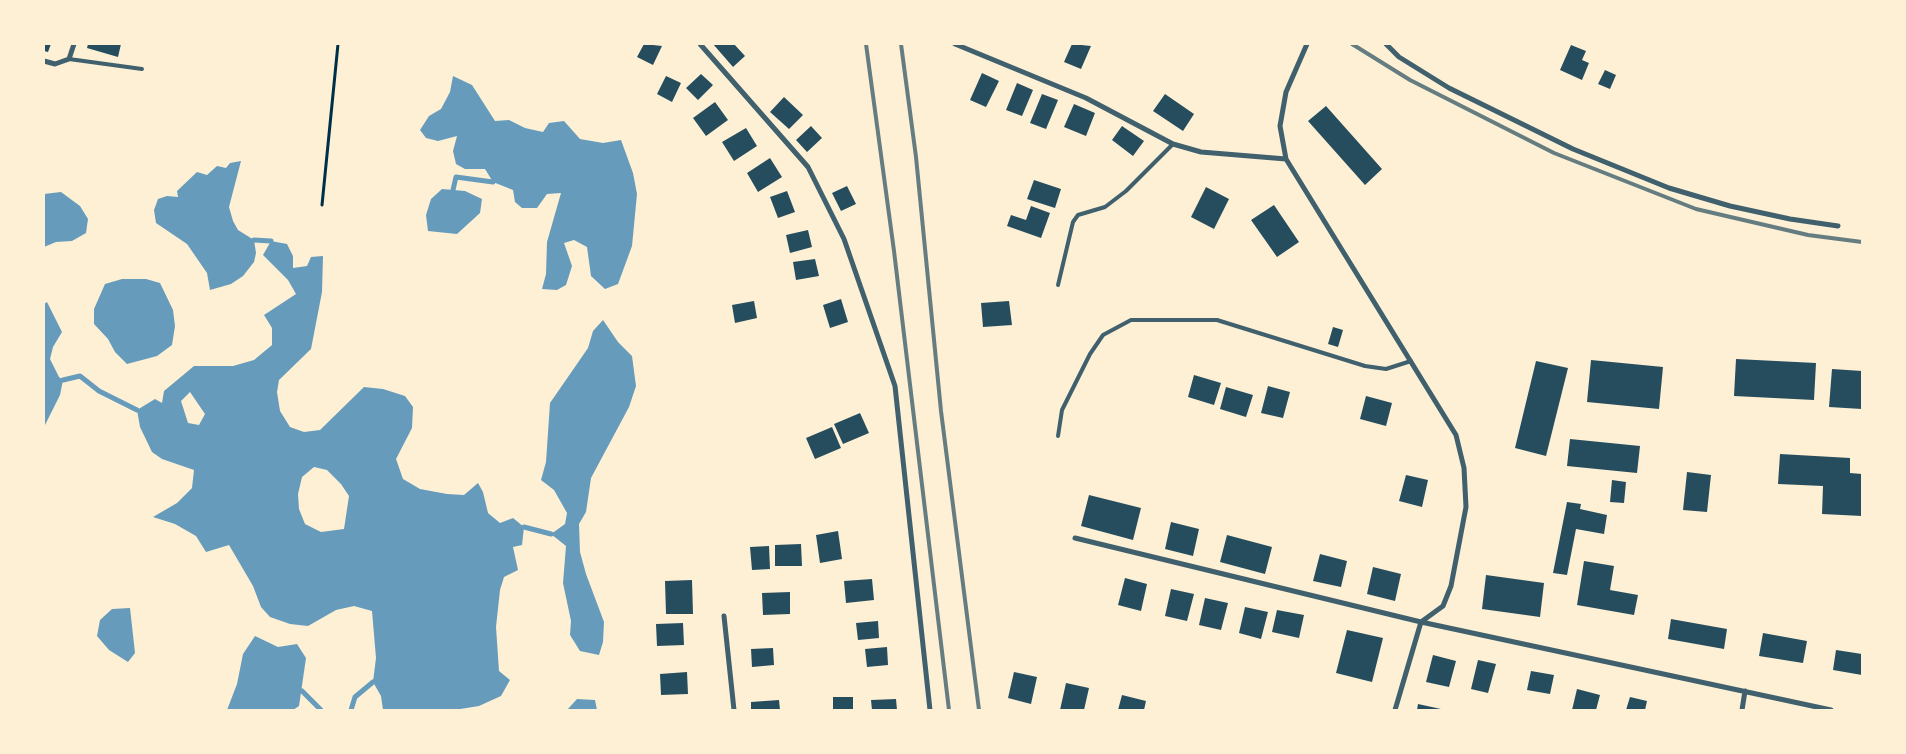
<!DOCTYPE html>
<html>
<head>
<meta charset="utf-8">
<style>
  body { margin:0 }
  #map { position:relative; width:1906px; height:754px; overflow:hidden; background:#fdf0d5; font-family:"Fira Sans Condensed",sans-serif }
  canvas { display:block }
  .frame { position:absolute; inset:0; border:45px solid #fdf0d5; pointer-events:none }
</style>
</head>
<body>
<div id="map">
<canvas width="1906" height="754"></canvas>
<div class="frame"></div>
</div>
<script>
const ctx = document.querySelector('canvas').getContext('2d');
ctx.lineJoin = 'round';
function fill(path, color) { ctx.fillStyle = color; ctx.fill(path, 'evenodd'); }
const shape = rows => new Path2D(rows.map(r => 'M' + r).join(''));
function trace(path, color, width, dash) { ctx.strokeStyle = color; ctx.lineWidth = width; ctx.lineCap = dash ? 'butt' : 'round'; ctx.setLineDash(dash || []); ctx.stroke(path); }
const water = shape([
  [453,76,472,85,495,121,509,120,525,128,543,132,549,123,564,121,580,139,603,143,621,140,633,173,637,194,632,246,618,284,605,289,591,276,587,247,574,240,564,243,572,266,566,285,557,290,542,289,546,274,547,242,561,193,547,194,537,208,522,208,515,202,513,190,493,182,485,169,465,169,456,164,453,151,457,136,438,141,426,138,420,130,429,116,441,109,450,92],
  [241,161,229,207,233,221,238,230,254,240,256,253,254,262,243,276,231,284,210,290,207,273,187,244,156,223,154,210,158,199,167,196,178,197,177,191,197,172,207,175,217,166,226,168,230,163],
  [442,189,465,191,482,199,480,213,457,234,428,231,426,215,431,199],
  [61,192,80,206,88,219,86,233,72,241,56,242,44,247,44,194],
  [271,241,287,244,293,256,293,268,307,266,311,257,323,256,322,292,311,349,279,380,277,392,280,411,290,427,304,432,320,430,364,387,383,389,405,396,413,407,412,428,396,459,403,479,420,489,447,494,464,495,478,483,483,492,488,513,500,523,513,518,524,527,522,545,513,547,518,570,504,577,500,590,496,627,499,671,510,680,501,696,479,706,454,710,383,710,381,696,373,682,376,658,372,611,354,606,336,610,308,626,290,624,270,617,261,607,253,586,229,545,206,552,196,536,175,524,153,517,177,503,192,488,194,470,162,459,152,452,140,427,137,410,155,399,162,403,164,391,194,366,233,366,254,360,272,345,272,328,264,315,296,294,288,280,263,255],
  [190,392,205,414,199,425,188,423,181,401],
  [314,467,327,470,341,484,349,496,344,529,321,532,305,524,299,509,298,494,302,477],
  [122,279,146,279,160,283,173,310,175,326,172,345,157,356,127,364,115,352,108,339,94,324,94,309,105,284],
  [47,302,62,332,53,347,50,359,59,377,63,380,60,395,44,427,44,304],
  [603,320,618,342,632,356,636,386,629,407,591,478,586,512,579,524,580,552,586,574,604,622,603,642,599,655,580,651,570,635,571,621,563,583,566,546,551,534,565,524,567,513,554,490,541,480,546,462,550,403,588,348,593,331],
  [130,608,135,653,128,662,109,650,97,636,100,620,112,609],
  [255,636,278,647,297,644,306,658,299,706,293,710,227,710,237,684,243,654],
  [577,699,595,700,597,710,567,710]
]);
const stream = shape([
  [453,190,456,177,493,182],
  [254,240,271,241],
  [63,380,80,376,99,391,137,410],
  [524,527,551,534],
  [302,691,321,710],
  [351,710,355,697,373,682]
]);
const building = shape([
  [44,44,51,44,48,52,44,51],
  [88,44,121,44,118,57,87,48],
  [644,44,662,46,653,65,637,57],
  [713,44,734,44,745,56,733,67],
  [1072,44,1091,46,1081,69,1064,62],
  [1571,45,1586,51,1582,60,1589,63,1582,80,1560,70],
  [1605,70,1616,75,1610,89,1598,84],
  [982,73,999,81,986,107,970,100],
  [701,74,713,85,698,100,686,88],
  [666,76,681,83,672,102,657,94],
  [1017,83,1033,90,1022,116,1006,110],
  [1042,94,1058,100,1046,129,1030,123],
  [1165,94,1194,114,1183,131,1153,111],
  [784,97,803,115,789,129,770,112],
  [715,102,728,120,706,136,693,118],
  [1074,104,1095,113,1086,136,1064,127],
  [1326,106,1382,169,1365,185,1308,121],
  [811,126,822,138,807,152,796,140],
  [1122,126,1144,141,1133,156,1112,140],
  [746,128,757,146,734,161,722,142],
  [770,158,782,177,758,192,747,173],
  [1034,180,1061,189,1055,208,1027,199],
  [847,186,856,204,841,211,832,193],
  [1206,187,1229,199,1214,229,1191,217],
  [787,191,795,212,778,218,770,197],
  [1274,205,1299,242,1277,257,1251,220],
  [1031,206,1050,213,1041,238,1007,226,1011,215,1026,220],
  [808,230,812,247,790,253,786,235],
  [815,259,819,276,796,280,793,262],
  [841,299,848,322,830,328,823,305],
  [754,301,757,318,735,323,732,305],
  [1009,301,1012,325,983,327,981,303],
  [1333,327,1343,330,1338,347,1328,344],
  [1736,359,1816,363,1814,400,1734,396],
  [1591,360,1663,367,1659,409,1587,402],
  [1536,361,1568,368,1546,456,1515,448],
  [1832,369,1862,371,1862,409,1829,407],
  [1194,375,1221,383,1214,405,1188,397],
  [1268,386,1290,392,1283,418,1261,413],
  [1226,387,1253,395,1246,417,1220,409],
  [1366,396,1392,403,1386,426,1360,419],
  [860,413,869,433,843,444,834,424],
  [832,427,841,448,815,459,806,438],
  [1570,439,1640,446,1637,473,1567,466],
  [1780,454,1850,458,1850,473,1862,474,1862,516,1822,514,1823,486,1778,484],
  [1687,472,1711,475,1707,512,1683,510],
  [1406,475,1428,480,1422,507,1399,501],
  [1612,480,1626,482,1624,503,1610,502],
  [1089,495,1141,508,1133,540,1081,526],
  [1567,502,1581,504,1580,509,1607,515,1604,534,1576,529,1567,575,1553,573],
  [1171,522,1199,529,1193,556,1165,549],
  [838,531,842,559,820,563,816,535],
  [1227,535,1272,547,1265,574,1220,562],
  [801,544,802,566,775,566,775,545],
  [769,546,770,569,752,570,750,547],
  [1320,554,1347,561,1341,587,1313,581],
  [1584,561,1614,566,1610,590,1638,595,1634,615,1577,605],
  [1373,567,1401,574,1395,601,1367,594],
  [1486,575,1544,583,1540,617,1482,609],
  [1125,578,1147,584,1141,611,1118,605],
  [872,579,874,600,846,603,844,581],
  [692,580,693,614,666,614,665,581],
  [1171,589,1194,594,1187,621,1165,616],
  [790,592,790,614,763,615,762,593],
  [1205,598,1228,603,1221,630,1199,625],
  [1245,607,1268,612,1261,639,1239,633],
  [1277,610,1304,615,1299,638,1272,632],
  [1671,619,1727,629,1724,649,1668,639],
  [878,621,879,638,858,640,856,623],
  [683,623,684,645,657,646,656,624],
  [1347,630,1383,638,1372,682,1336,673],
  [1763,633,1807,641,1803,663,1759,656],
  [887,647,888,665,867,667,865,649],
  [773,648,774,665,752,667,751,649],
  [1836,650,1862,654,1862,675,1833,670],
  [1433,655,1456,661,1449,687,1426,682],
  [1478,660,1496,664,1488,693,1471,689],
  [1531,671,1554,675,1550,694,1527,690],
  [687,672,688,694,661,695,660,674],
  [1014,672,1037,677,1031,704,1008,698],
  [1066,683,1089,688,1084,710,1060,710],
  [1577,689,1600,695,1596,710,1572,710],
  [1122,695,1146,701,1144,710,1118,710],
  [833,697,853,697,853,710,833,710],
  [1630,697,1647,701,1645,710,1626,710],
  [896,699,897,710,872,710,871,700],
  [779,700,780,710,751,710,751,702],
  [1418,704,1441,709,1440,710,1417,710]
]);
const path = shape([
  [322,205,338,44]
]);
const service = shape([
  [69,59,142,69],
  [1058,285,1073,222,1078,215,1105,207,1126,191,1173,144],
  [1058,436,1062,410,1090,354,1103,335,1131,320,1217,320,1365,366,1386,369,1411,361]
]);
const minor = shape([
  [700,44,808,167,844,239,895,386,930,710],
  [955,44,1086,98,1173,144,1201,152,1286,159],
  [1307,44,1286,92,1280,126,1286,159,1456,435,1464,468,1466,507,1451,586,1443,606,1421,622,1395,710],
  [1386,44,1399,57,1449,88,1573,149,1669,188,1730,206,1790,219,1838,226],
  [44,61,55,64,69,59,74,44],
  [1075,538,1421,622,1831,710],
  [724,616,734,710],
  [1742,710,1745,691]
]);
const rail = shape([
  [866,44,894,251,949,710],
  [901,44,916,157,941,411,979,710],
  [1352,44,1410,80,1554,153,1696,209,1808,235,1862,242]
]);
fill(water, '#669bbc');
trace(stream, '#669bbc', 5);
fill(building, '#264d5e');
trace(path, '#003049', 3);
trace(service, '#3f606c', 4);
trace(minor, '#3f606c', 5);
trace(rail, '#657d81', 4);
</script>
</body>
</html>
